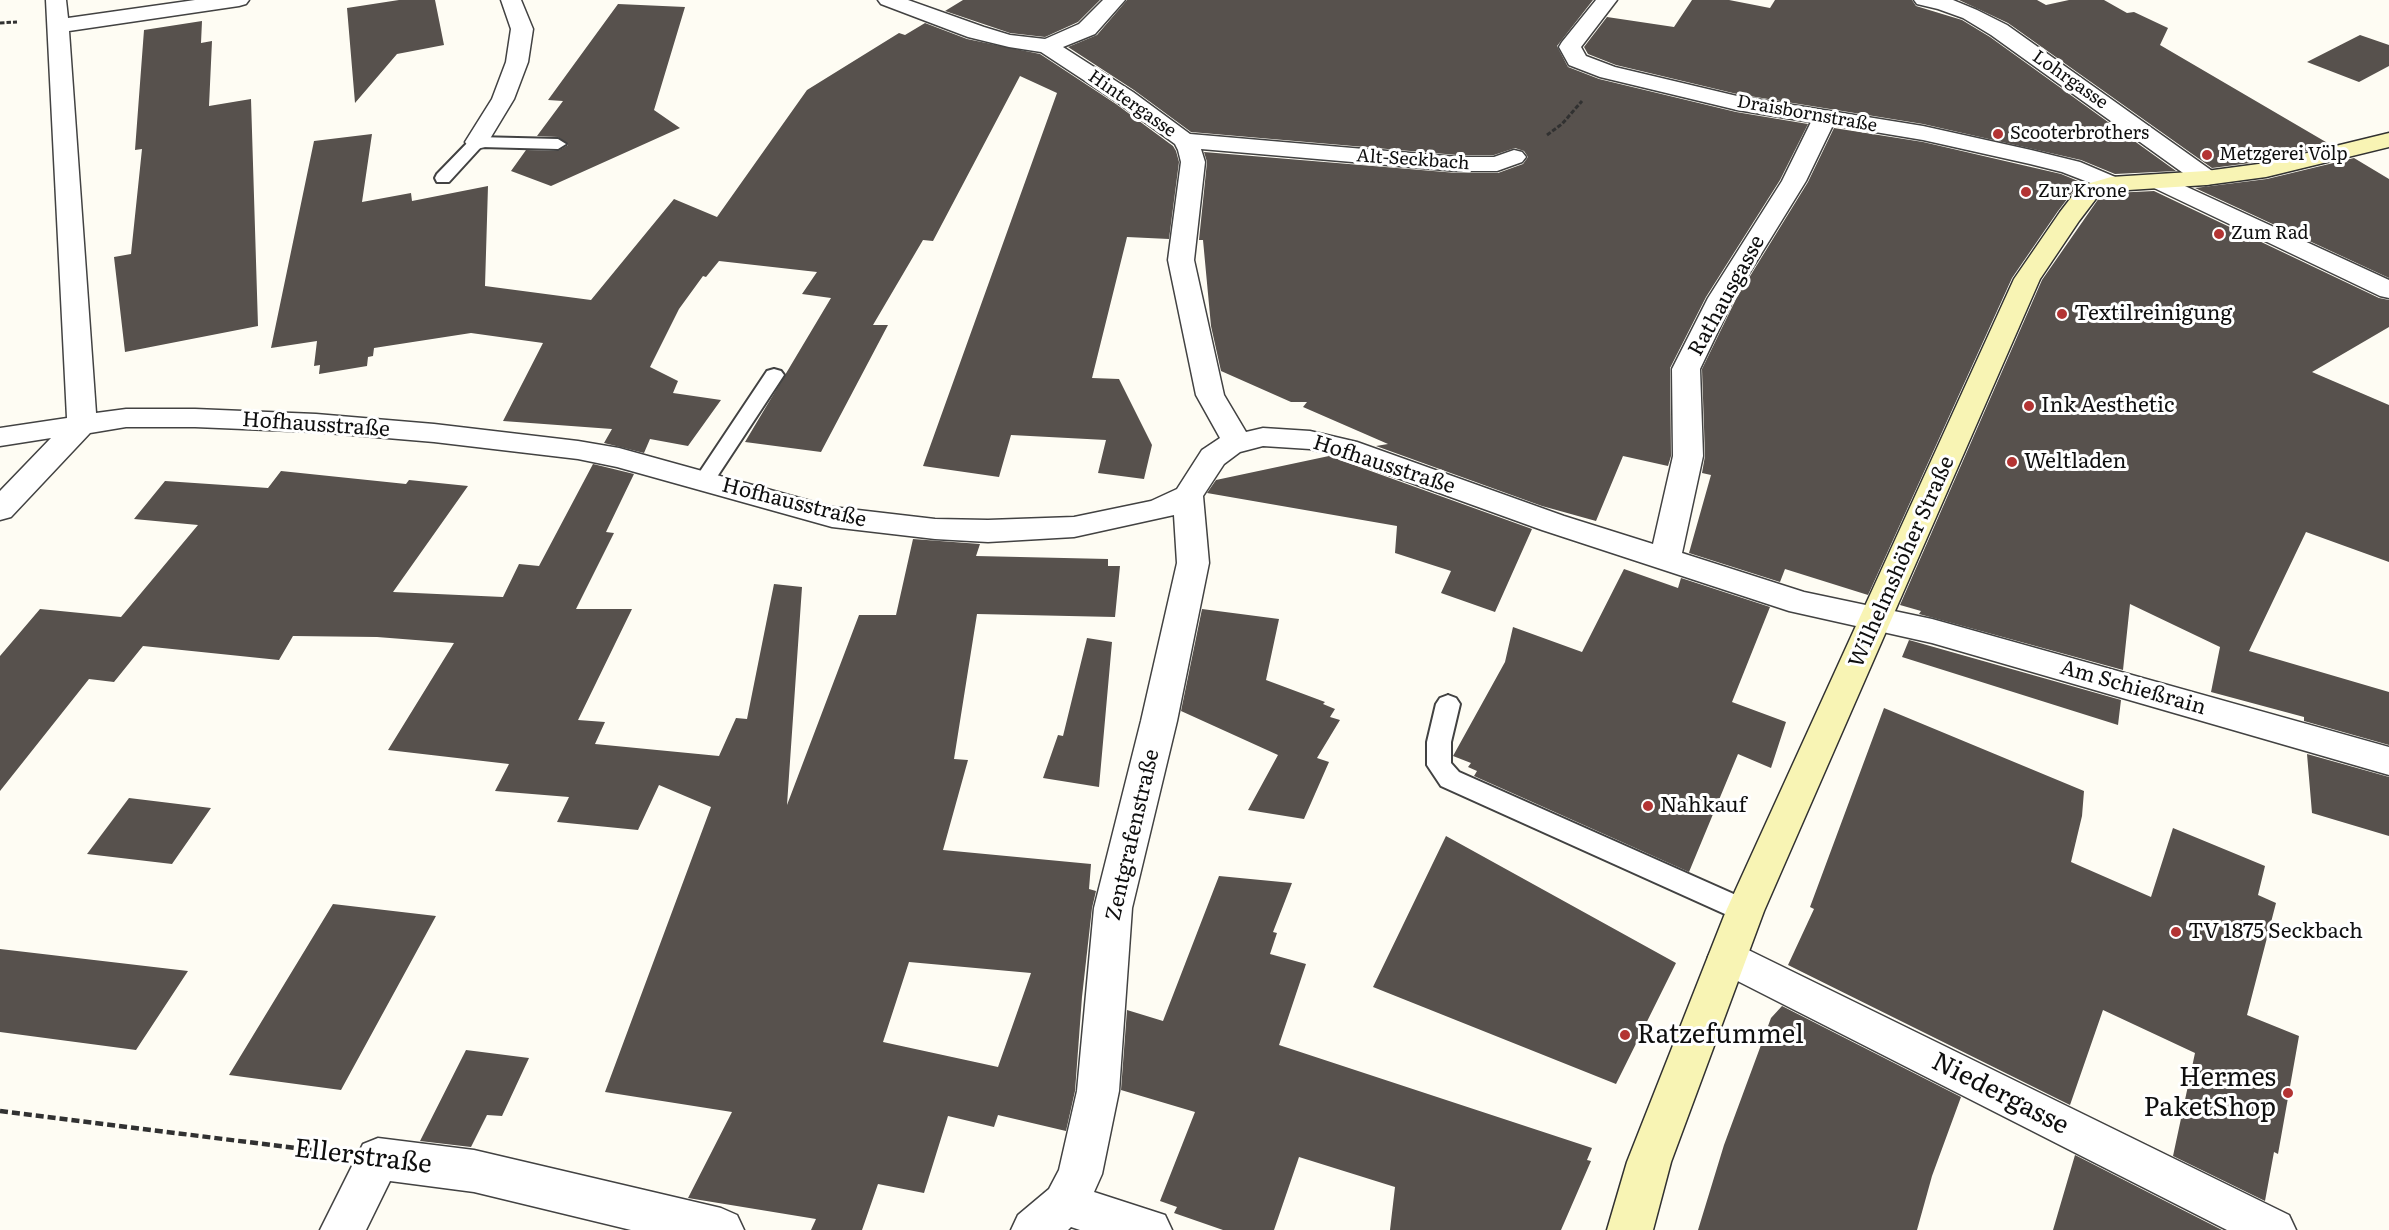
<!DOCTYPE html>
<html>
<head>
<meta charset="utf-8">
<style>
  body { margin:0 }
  canvas { display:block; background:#fefcf3 }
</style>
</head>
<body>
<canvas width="2389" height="1230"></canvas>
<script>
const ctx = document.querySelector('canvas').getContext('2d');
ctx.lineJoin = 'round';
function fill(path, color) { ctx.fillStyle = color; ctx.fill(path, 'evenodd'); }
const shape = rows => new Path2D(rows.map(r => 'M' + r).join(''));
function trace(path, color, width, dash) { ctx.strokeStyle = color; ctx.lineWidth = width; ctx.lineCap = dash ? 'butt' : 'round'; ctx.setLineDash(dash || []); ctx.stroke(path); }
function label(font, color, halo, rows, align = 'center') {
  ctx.font = font + ' Literata,serif'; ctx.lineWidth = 6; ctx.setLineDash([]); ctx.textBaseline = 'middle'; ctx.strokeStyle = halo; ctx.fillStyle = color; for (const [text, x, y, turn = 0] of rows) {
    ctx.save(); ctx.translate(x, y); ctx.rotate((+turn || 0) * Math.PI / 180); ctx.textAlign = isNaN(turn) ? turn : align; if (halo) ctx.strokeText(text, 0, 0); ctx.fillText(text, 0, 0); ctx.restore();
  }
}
const building = shape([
  [399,0,435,0,444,45,397,54,355,103,347,8],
  [963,0,1100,0,1078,22,1045,37,1010,33,945,11],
  [1127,0,1593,0,1557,46,1568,67,1599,79,1736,112,1808,124,1780,180,1706,297,1670,368,1671,456,1668,466,1623,456,1596,521,1542,506,1376,446,1388,444,1303,407,1307,402,1291,402,1221,371,1211,326,1203,240,1199,240,1207,162,1204,152,1457,173,1498,173,1523,164,1528,157,1524,151,1515,148,1494,155,1457,155,1191,132,1134,90,1068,47,1097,35],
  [1692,0,1729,0,1770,8,1775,0,1912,0,1916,6,1962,20,1990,37,2176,171,2115,174,2081,160,1923,124,1737,94,1616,65,1588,54,1584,47,1607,17,1674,27],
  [1959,0,2037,0,2046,5,2069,0,2104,0,2127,13,2134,12,2168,28,2160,45,2331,145,2266,161,2212,168,2008,23],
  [618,4,685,7,654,110,680,128,551,186,511,171,526,150,558,151,568,145,558,137,537,136,563,101,548,100],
  [202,21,201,43,212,41,209,106,251,99,258,326,125,352,114,257,131,254,142,149,135,150,144,30],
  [925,23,967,39,1040,54,1116,104,1173,146,1176,151,1179,162,1169,239,1127,237,1092,378,1119,379,1152,445,1144,479,1098,473,1106,440,1011,435,999,477,923,466,1057,93,1020,76,933,241,923,240,873,325,888,325,821,452,745,442,831,298,802,294,817,272,719,261,706,277,703,276,679,309,650,367,678,381,673,393,721,400,688,446,650,439,644,453,604,443,612,429,503,421,543,343,471,333,374,348,373,356,368,357,367,366,319,374,320,365,314,366,317,341,271,348,314,141,372,134,362,202,411,193,412,201,488,186,485,286,591,300,674,199,717,217,807,90,899,33,905,35],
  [2360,35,2389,45,2389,66,2359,82,2307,62],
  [1834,128,1923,142,2061,174,2083,183,2078,185,2058,211,2012,278,1868,595,1785,569,1780,582,1689,553,1711,475,1702,473,1705,456,1702,369,1736,299,1808,182],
  [2354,158,2389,179,2389,278,2195,188,2267,179],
  [2154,191,2379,298,2389,300,2389,327,2312,372,2389,405,2389,562,2306,532,2249,651,2389,692,2389,745,2304,721,2304,717,2211,692,2220,647,2130,604,2123,670,1919,614,1921,611,1900,605,2042,280,2099,198,2113,193],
  [1329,456,1532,529,1495,612,1441,593,1451,571,1395,553,1397,526,1207,493,1216,480],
  [593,464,634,474,606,532,614,533,576,609,632,609,578,720,605,722,595,744,719,756,736,718,747,719,774,584,802,587,787,805,859,615,896,615,913,539,980,544,976,556,1108,559,1108,566,1120,566,1115,617,977,614,954,759,968,760,943,850,1091,864,1089,889,1096,891,1092,908,1082,997,1075,1091,1066,1131,998,1115,994,1127,948,1116,924,1193,878,1184,862,1230,811,1230,816,1219,688,1198,732,1112,605,1092,711,807,659,785,638,830,557,822,569,797,495,791,509,764,388,750,454,643,377,637,293,636,279,660,143,646,114,682,89,679,0,791,0,656,40,609,121,617,198,525,134,519,165,481,268,488,281,471,406,484,409,480,468,486,393,592,503,597,519,564,539,566],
  [909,962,1031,973,998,1067,883,1042],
  [1624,569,1678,588,1681,578,1770,607,1732,702,1786,722,1771,768,1738,754,1689,872,1474,776,1477,771,1468,767,1471,763,1453,756,1505,662,1513,627,1582,652],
  [1202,609,1279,619,1266,680,1325,702,1323,704,1335,709,1330,717,1340,720,1317,758,1329,762,1304,819,1248,810,1278,755,1181,711],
  [1087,638,1112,642,1099,787,1043,778,1058,735,1063,736],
  [1909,640,2121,700,2118,725,1902,657],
  [1884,708,2084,791,2082,816,2071,862,2151,897,2173,828,2265,866,2258,895,2276,903,2247,1015,2299,1036,2278,1154,2274,1152,2265,1201,2173,1156,2195,1053,2103,1010,2070,1105,1788,965,1814,909,1810,907],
  [2307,754,2389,777,2389,836,2312,813],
  [129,798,211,808,172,864,87,854],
  [1446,836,1676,963,1616,1084,1373,987],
  [1219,876,1292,883,1273,932,1277,933,1270,954,1306,964,1279,1045,1592,1148,1587,1160,1591,1161,1561,1230,1390,1230,1395,1187,1299,1157,1274,1230,1223,1230,1174,1213,1177,1207,1160,1201,1195,1112,1121,1090,1127,1010,1163,1021],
  [333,904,436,916,341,1090,229,1075],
  [0,949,188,971,136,1050,0,1032],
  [1782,1006,1961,1097,1932,1176,1917,1230,1698,1230,1724,1145,1771,1018],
  [466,1050,529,1058,502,1116,487,1115,471,1147,420,1141],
  [2075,1155,2222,1230,2053,1230]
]);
const pathFar1 = shape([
  [0,23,17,22],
  [1547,135,1562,124,1582,101]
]);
const path = shape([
  [0,1111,327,1152]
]);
const lane = shape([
  [477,137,558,139,566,144,558,149,481,147,449,182,437,182,435,178,437,174,471,139,477,137],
  [774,369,781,371,784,375,711,486,704,488,697,486,694,481,697,476,767,371,774,369],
  [1448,695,1456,698,1460,704,1451,742,1451,763,1459,772,1754,903,1758,911,1754,919,1745,922,1736,919,1441,786,1427,765,1427,742,1436,704,1440,698,1448,695]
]);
const street = shape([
  [46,0,66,0,68,18,195,0,249,0,246,4,239,6,69,31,96,413,126,409,195,409,316,414,434,424,578,441,619,448,832,507,935,519,988,520,1074,517,1151,501,1177,489,1202,450,1220,438,1196,395,1168,260,1181,162,1178,150,1175,144,1117,102,1041,52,1009,47,968,37,881,4,878,0,908,0,984,27,1010,35,1045,39,1079,24,1103,0,1125,0,1095,34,1063,47,1133,92,1190,134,1457,157,1494,157,1514,150,1522,152,1526,157,1522,162,1497,171,1457,171,1201,149,1205,162,1194,260,1224,395,1246,432,1263,428,1310,431,1357,442,1564,516,1653,544,1673,456,1672,369,1708,298,1782,181,1811,122,1737,110,1600,77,1569,65,1559,47,1562,42,1596,0,1617,0,1581,47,1586,56,1615,67,1737,96,1923,126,2031,150,2080,162,2120,179,2123,184,2120,189,2111,191,2062,172,2030,164,1923,140,1833,125,1806,181,1734,298,1700,369,1703,456,1682,553,1804,592,1932,619,2389,747,2389,775,1932,643,1789,611,1542,530,1337,456,1310,449,1263,446,1240,452,1224,464,1203,496,1209,563,1177,721,1132,908,1119,1091,1102,1174,1094,1192,1165,1215,1172,1230,1080,1230,1071,1227,1068,1230,1011,1230,1018,1215,1049,1189,1059,1170,1077,1091,1094,908,1141,721,1177,563,1174,515,1074,537,988,542,935,539,832,527,617,467,578,459,434,442,316,432,195,427,126,427,90,433,11,517,0,520,0,491,51,438,0,446,0,428,67,418,46,0],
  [501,0,521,0,533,29,528,62,514,99,485,147,477,149,469,147,465,142,492,99,506,62,511,29,501,0],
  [1914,0,1953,0,1977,10,2007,25,2215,173,2218,178,2215,183,2206,185,2197,183,1991,35,1963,18,1938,9,1917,4,1914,0],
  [2161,175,2389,280,2389,298,2380,296,2152,187,2149,182,2152,177,2161,175],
  [1728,940,2289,1215,2296,1230,2227,1230,1714,969,1708,957,1714,945,1728,940],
  [378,1138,474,1150,721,1208,737,1215,744,1230,631,1230,474,1192,390,1181,366,1230,320,1230,363,1144,378,1138]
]);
const secondary = shape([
  [2389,133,2389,147,2266,177,2206,185,2113,191,2098,196,2079,221,2040,279,1764,911,1671,1162,1653,1230,1607,1230,1627,1162,1726,911,2014,279,2060,212,2080,186,2111,177,2206,171,2266,163,2389,133]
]);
const markers = [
  [1998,134,6,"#b33433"],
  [2207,155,6,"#b33433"],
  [2026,192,6,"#b33433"],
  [2219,234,6,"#b33433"],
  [2062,314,6,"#b33433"],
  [2029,406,6,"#b33433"],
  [2012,462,6,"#b33433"],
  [1648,806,6,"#b33433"],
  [2176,932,6,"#b33433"],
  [1625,1035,6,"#b33433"],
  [2288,1093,6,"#b33433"]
];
const farStreetnames = [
  ["Lohrgasse",2070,80,35],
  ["Hintergasse",1132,104,35],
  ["Draisbornstraße",1807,114,10],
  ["Alt-Seckbach",1413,160,4]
];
const farPoinames = [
  ["Scooterbrothers",2010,134],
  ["Metzgerei Völp",2219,155],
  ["Zur Krone",2038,192],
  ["Zum Rad",2231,234]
];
const streetNames = [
  ["Rathausgasse",1727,296,-61],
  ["Hofhausstraße",316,425,4],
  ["Hofhausstraße",1384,465,18],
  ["Hofhausstraße",794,503,14],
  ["Wilhelmshöher Straße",1902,562,-66],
  ["Am Schießrain",2133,688,16],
  ["Zentgrafenstraße",1133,835,-77]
];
const poiNames = [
  ["Textilreinigung",2074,314],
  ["Ink Aesthetic",2041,406],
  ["Weltladen",2024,462],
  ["Nahkauf",1660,806],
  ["TV 1875 Seckbach",2188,932]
];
const nearPoinames = [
  ["Ratzefummel",1637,1035],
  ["Hermes",2276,1078,"right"],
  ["PaketShop",2276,1108,"right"]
];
const nearStreetnames = [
  ["Niedergasse",2000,1094,27],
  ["Ellerstraße",363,1157,7]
];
fill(building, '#57514d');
trace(lane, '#424242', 4);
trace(street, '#424242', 3);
trace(secondary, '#313131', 3);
trace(pathFar1, '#313131', 3, [4.5, 2]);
trace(path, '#313131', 4.5, [8, 4]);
fill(lane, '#fff');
fill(street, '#fff');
fill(secondary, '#f8f4b4');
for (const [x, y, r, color] of markers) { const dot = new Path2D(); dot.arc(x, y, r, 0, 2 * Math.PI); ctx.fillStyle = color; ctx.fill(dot); trace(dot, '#fff', 2); }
label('18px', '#0f0f0f', '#fff', farStreetnames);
label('18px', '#0f0f0f', '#fff', farPoinames, 'left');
label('21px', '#0f0f0f', '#fff', streetNames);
label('21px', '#0f0f0f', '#fff', poiNames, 'left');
label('26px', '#0f0f0f', '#fff', nearPoinames, 'left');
label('26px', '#0f0f0f', '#fff', nearStreetnames);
</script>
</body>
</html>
